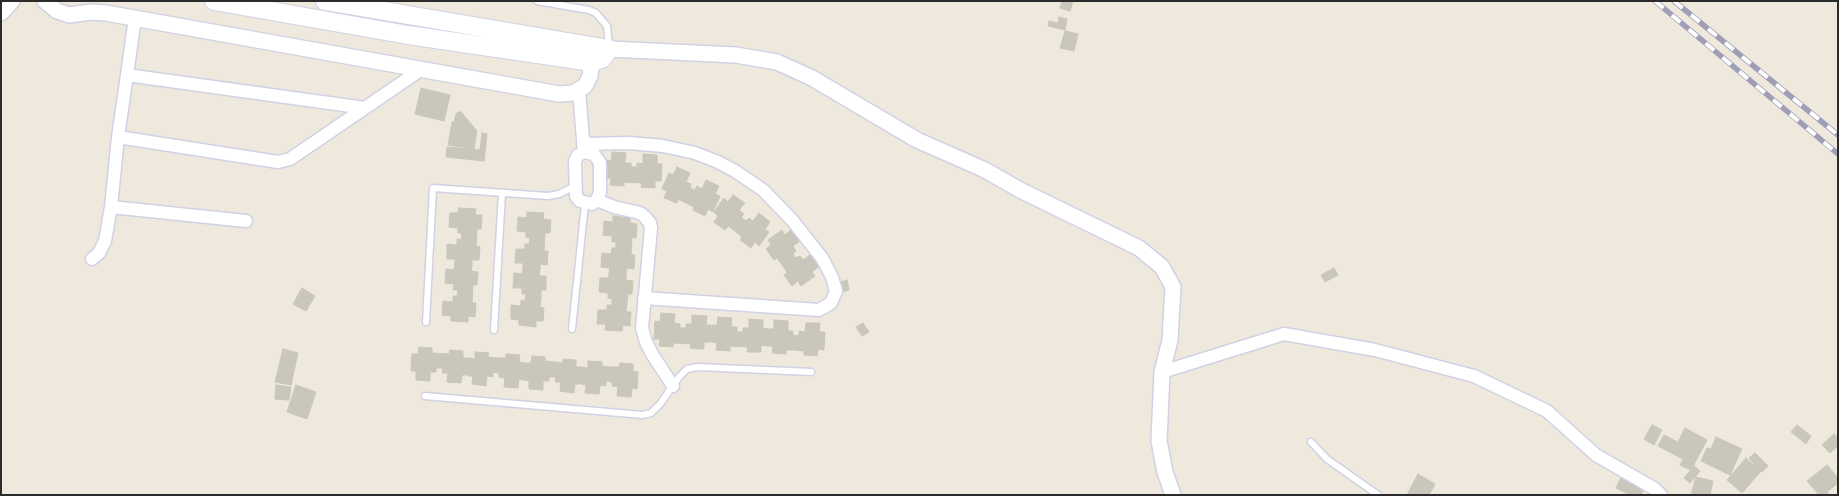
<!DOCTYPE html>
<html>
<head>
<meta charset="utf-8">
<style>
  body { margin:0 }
  #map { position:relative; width:1839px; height:496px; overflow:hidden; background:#eee9dc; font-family:"Varela Round",sans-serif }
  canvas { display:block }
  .frame { position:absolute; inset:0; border:2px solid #2b2b2b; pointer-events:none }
</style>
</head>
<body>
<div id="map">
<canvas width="1839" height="496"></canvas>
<div class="frame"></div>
</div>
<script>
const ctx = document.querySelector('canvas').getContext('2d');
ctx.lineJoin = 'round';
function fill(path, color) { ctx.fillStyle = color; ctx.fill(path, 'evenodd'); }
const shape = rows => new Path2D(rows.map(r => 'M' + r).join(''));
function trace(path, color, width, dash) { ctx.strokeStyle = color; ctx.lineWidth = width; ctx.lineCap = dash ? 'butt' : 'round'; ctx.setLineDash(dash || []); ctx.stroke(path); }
const building = shape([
  [1062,1,1073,1,1070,11,1060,8,1062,1],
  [1059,17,1067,19,1065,30,1048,26,1049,21,1058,23,1059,17],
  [1065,31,1078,34,1074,51,1060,48,1065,31],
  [421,88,450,95,444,121,415,114,421,88],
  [458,112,461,112,477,131,474,149,448,145,452,122,454,122,456,114,458,112],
  [482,133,487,134,484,161,446,157,447,147,480,150,482,133],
  [612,152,626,153,625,163,631,163,631,167,637,167,637,163,643,164,643,154,657,155,657,164,662,164,661,181,655,181,655,188,641,187,642,183,624,182,624,186,610,185,611,178,605,178,606,160,611,161,612,152],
  [677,167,690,173,686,182,691,184,690,188,695,190,697,186,702,189,706,180,719,186,715,194,720,196,713,212,708,209,705,216,693,210,694,207,678,199,677,203,664,198,667,191,662,189,669,173,673,175,677,167],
  [733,195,745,203,739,210,744,214,741,217,746,221,749,218,753,221,759,213,770,222,765,229,769,232,759,246,755,242,751,248,740,240,742,237,735,231,728,226,725,230,714,222,718,216,714,212,724,198,728,202,733,195],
  [459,208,476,209,475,215,482,215,481,229,477,229,476,246,480,247,479,260,472,260,472,266,455,264,455,259,447,259,447,244,457,245,457,239,461,240,462,233,458,233,458,228,449,227,450,213,458,213,459,208],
  [527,212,544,213,543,219,551,220,550,233,545,233,544,251,548,251,547,265,540,264,540,270,523,269,523,263,515,263,516,249,525,249,525,244,529,244,530,238,526,237,526,232,517,231,518,217,527,218,527,212],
  [613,216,630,218,630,223,637,224,636,238,632,237,631,255,635,255,634,269,627,268,626,274,609,273,610,268,601,267,602,253,611,254,612,248,616,248,616,242,612,242,612,236,603,235,604,221,613,222,613,216],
  [792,229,800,241,793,246,796,251,793,254,796,258,800,256,803,260,810,255,819,266,812,272,815,276,801,286,798,281,792,286,784,275,787,272,777,258,774,260,766,249,771,245,768,240,782,230,785,235,792,229],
  [455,264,472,266,471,271,478,272,477,285,473,285,472,303,476,303,475,317,468,316,468,322,451,321,451,316,442,315,443,301,453,302,453,296,457,296,458,290,453,290,454,284,445,283,446,269,454,270,455,264],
  [1334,268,1338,275,1325,282,1321,275,1334,268],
  [523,269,540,270,539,276,546,276,546,290,541,290,541,298,540,307,544,308,543,321,536,321,536,327,519,325,519,320,511,319,511,305,521,306,521,300,525,301,526,294,522,294,522,288,513,288,514,273,522,274,523,269],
  [609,273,626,274,626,280,633,281,632,294,628,294,626,312,631,312,630,326,623,325,622,331,605,330,606,324,597,324,598,310,607,310,607,305,612,305,612,299,608,298,608,293,599,292,600,278,609,278,609,273],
  [847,280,849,290,842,292,840,282,847,280],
  [302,288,315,296,306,311,293,304,302,288],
  [661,313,675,314,674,323,680,324,680,328,686,328,686,324,692,324,692,315,707,316,706,325,711,325,710,342,704,342,704,349,690,348,691,344,673,343,673,347,659,346,660,339,654,339,655,321,660,322,661,313],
  [718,317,732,318,731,327,737,327,737,332,743,332,743,328,749,328,749,319,763,320,763,328,768,329,767,346,761,345,761,352,747,352,748,347,730,346,730,351,716,350,717,343,711,342,712,325,717,325,718,317],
  [774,320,788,321,788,331,793,331,793,335,799,336,799,331,805,332,806,323,820,323,819,332,825,332,824,350,818,349,817,356,804,355,804,351,795,350,786,350,786,354,772,353,773,346,767,346,768,329,774,329,774,320],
  [863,323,869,332,862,336,856,327,863,323],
  [419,347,432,348,432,353,449,354,450,350,463,351,463,358,469,358,467,375,462,375,461,383,447,382,448,373,442,373,443,368,436,368,436,372,430,372,430,381,416,380,416,371,411,371,412,354,418,354,419,347],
  [283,349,298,353,291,385,275,382,283,349],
  [475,352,489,353,488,357,497,358,506,358,506,354,520,355,519,362,525,363,524,380,519,379,518,388,504,387,505,378,499,377,499,373,493,372,493,377,487,376,486,386,472,384,473,376,468,376,469,358,475,359,475,352],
  [532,356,545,357,545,361,563,363,563,359,576,360,576,367,582,367,580,384,575,384,574,393,560,391,561,382,555,382,556,377,549,377,549,381,543,381,543,390,529,389,529,381,524,380,525,363,531,363,532,356],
  [588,361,602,362,602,366,610,367,619,367,620,363,633,364,633,371,638,372,637,389,632,388,631,397,617,396,618,387,612,386,612,382,606,381,606,386,600,385,599,394,585,393,586,385,581,384,582,367,588,368,588,361],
  [276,385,291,387,289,400,275,399,276,385],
  [296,385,316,392,307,419,287,412,296,385],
  [1652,425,1662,430,1654,445,1644,439,1652,425],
  [1797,425,1811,436,1806,444,1791,432,1797,425],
  [1685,428,1707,440,1691,470,1680,465,1683,459,1658,446,1664,435,1678,442,1685,428],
  [1834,434,1838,439,1838,446,1830,453,1822,445,1834,434],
  [1716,437,1742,449,1730,475,1701,461,1707,448,1711,449,1716,437],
  [1755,453,1768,466,1762,472,1749,458,1755,453],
  [1746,458,1761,471,1742,493,1727,480,1746,458],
  [1827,465,1838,478,1838,483,1827,492,1829,495,1819,495,1807,481,1827,465],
  [1694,466,1700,471,1690,483,1684,478,1694,466],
  [1624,471,1647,481,1641,495,1630,495,1616,488,1624,471],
  [1418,474,1435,484,1429,495,1407,495,1418,474],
  [1696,477,1713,481,1710,495,1691,495,1696,477]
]);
const service = shape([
  [537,1,589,10,596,13,607,26,609,47],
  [426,322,433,188,548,196,559,194,575,186],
  [572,329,585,204],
  [494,330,502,193],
  [425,396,643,415,651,413,660,404,679,377,687,369,698,367,811,372],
  [1311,442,1327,459,1378,495]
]);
const minor = shape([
  [127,75,135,18],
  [579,90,584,152],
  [118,137,278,162,290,159,422,69],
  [583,144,629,143,663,146,695,153,718,162,735,171,763,190,792,220,822,258,832,277,836,291,831,303,819,310,644,298],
  [584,152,594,154,600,163,600,192,597,200,592,204,580,201,576,196,575,161,578,155,584,152],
  [597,200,614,207,640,213,644,216,650,223,651,228,642,328,646,342,652,354,673,386],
  [246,221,111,207,118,137,127,75,365,108],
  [92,259,99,253,105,241,111,207],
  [1162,372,1284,334,1375,350,1474,376,1547,411,1596,455,1655,489,1661,495]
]);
const tertiary = shape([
  [45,1,57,11,69,15,91,12,106,13,559,94,573,93,585,86,590,76,592,62],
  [1,13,12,1],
  [609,49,736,55,777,62,812,78,917,140,985,170,1020,190,1139,248,1162,267,1173,287,1170,340,1162,372,1159,441,1165,472,1173,495]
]);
const secondary = shape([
  [214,1,408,35,592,62,602,59,609,49,325,1]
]);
const rail = shape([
  [1655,1,1838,154],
  [1674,1,1838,135]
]);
fill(building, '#c9c6bc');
trace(building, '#cac6b5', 1);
trace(service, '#d1d1e5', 9);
trace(minor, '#d1d1e5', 15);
trace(tertiary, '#d1d1e5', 18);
trace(secondary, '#d1d1e5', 20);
trace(service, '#fff', 6);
trace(minor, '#fff', 12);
trace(tertiary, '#fff', 15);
trace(secondary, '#fff', 18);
trace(rail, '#9f9eb7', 5.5);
trace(rail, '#fff', 4, [11]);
</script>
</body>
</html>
